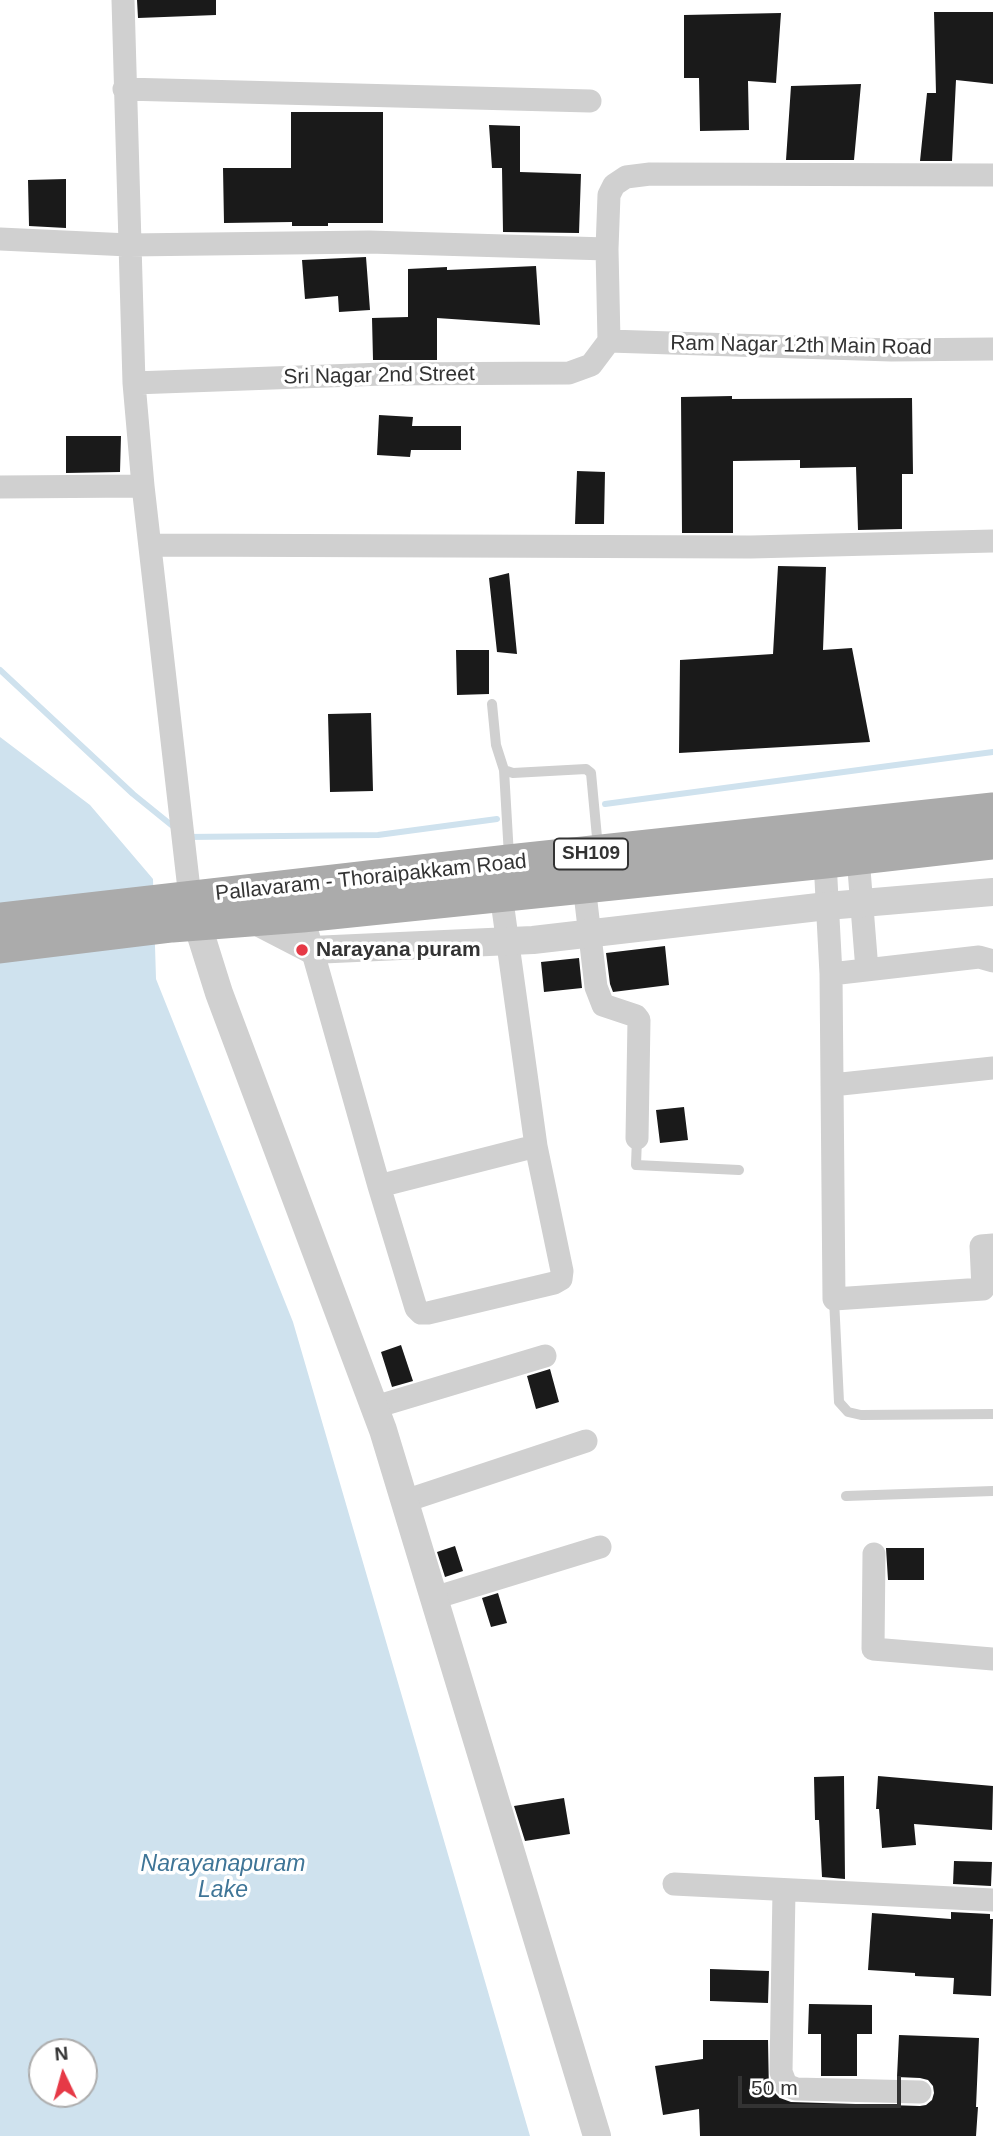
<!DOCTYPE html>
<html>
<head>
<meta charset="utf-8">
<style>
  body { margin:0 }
  #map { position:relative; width:993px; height:2136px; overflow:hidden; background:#fff; font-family:Arial,sans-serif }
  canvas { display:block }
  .north { position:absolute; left:28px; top:2038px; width:70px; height:70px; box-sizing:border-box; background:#fff; border:2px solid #adadad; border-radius:50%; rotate:355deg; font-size:19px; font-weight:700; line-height:28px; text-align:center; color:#333 }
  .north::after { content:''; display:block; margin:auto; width:24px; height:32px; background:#e63946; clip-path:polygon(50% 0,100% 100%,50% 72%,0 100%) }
  .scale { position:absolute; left:738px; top:2076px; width:163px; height:32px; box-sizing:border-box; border:4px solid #333; border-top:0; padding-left:9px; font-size:21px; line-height:24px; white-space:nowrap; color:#333; -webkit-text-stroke:5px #fff; paint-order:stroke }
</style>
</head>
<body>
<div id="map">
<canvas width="993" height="2136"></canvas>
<div class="north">N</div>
<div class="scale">50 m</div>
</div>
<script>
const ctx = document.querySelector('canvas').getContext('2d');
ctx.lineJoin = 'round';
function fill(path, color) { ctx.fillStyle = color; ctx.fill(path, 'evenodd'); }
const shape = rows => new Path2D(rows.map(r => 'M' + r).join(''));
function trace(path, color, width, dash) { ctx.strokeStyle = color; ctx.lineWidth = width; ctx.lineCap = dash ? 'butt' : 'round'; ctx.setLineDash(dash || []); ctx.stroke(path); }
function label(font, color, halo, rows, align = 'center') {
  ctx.font = font + ' Arial,sans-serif'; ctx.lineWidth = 7; ctx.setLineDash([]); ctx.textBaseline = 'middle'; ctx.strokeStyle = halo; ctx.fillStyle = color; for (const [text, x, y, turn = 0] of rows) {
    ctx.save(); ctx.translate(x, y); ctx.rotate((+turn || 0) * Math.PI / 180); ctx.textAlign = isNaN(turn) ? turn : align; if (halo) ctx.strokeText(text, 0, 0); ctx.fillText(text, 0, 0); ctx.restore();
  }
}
const water = shape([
  [0,737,90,805,153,879,156,979,293,1322,530,2136,0,2136],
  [42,2052,84,2052,84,2094,42,2094]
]);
const stream = shape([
  [0,670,133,794,175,828],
  [605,804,993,752],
  [186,837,378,835,497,819]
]);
const building = shape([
  [137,0,216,0,216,15,138,18],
  [934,12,993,12,993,84,956,80,952,161,920,161,927,93,936,93],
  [781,13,776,83,748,81,749,130,700,131,699,78,684,78,684,15],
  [861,84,854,160,786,160,791,86],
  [291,112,383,112,383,223,328,223,328,226,292,226,292,222,224,223,223,168,291,168],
  [489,125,520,126,520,172,581,174,579,233,503,232,502,168,492,168],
  [66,179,66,228,29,226,28,180],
  [366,257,370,310,339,312,338,296,305,299,302,260],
  [536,266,540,325,437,318,437,360,373,360,372,318,408,317,408,269,447,267,447,270],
  [732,396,732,399,912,398,913,474,902,474,902,529,858,530,856,467,800,468,800,460,733,461,733,533,682,533,681,397],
  [379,415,413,417,412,426,461,426,461,450,411,450,410,457,377,455],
  [66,436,121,436,120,472,66,473],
  [577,471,605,472,604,524,575,524],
  [778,566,826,567,823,650,852,648,870,742,679,753,680,660,773,654],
  [509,573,517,654,497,652,489,578],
  [456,650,489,650,489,694,457,695],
  [371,713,373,791,330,792,328,714],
  [665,946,669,985,613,992,610,984,606,953],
  [579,958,582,988,544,992,541,962],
  [684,1107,688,1140,660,1143,656,1110],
  [401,1345,413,1381,392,1387,381,1352],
  [550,1369,559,1402,536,1409,527,1376],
  [455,1546,463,1571,445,1577,437,1552],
  [886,1548,924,1548,924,1580,888,1580],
  [498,1593,507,1623,491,1627,482,1598],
  [844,1776,845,1879,822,1877,819,1820,815,1820,814,1777],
  [878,1776,993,1786,992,1830,914,1824,916,1845,882,1848,879,1809,876,1809],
  [564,1798,570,1834,525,1841,514,1806],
  [954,1861,992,1862,991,1886,953,1884],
  [951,1912,990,1914,990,1919,993,1919,991,1996,953,1994,954,1978,915,1976,915,1973,868,1970,872,1913,951,1919],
  [710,1969,769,1971,768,2003,710,2001],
  [809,2004,872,2005,872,2034,857,2034,857,2076,821,2076,821,2034,808,2034],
  [899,2035,979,2038,976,2107,978,2107,976,2136,700,2136,699,2109,663,2115,655,2066,703,2059,703,2040,768,2040,769,2093,775,2093,780,2098,791,2102,920,2106,926,2105,932,2100,934,2093,933,2086,928,2080,920,2078,897,2077]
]);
const service = shape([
  [492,704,496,745,504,770,513,773,586,769,591,773,598,848],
  [504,770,509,856],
  [637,1138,636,1165,739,1170],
  [834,1299,839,1402,848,1412,861,1415,993,1414],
  [846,1496,993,1491]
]);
const minor = shape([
  [123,0,134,383,143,486,190,898],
  [124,89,590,101],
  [0,239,129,245,369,242,607,249],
  [609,341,607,249,609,195,614,185,626,177,650,174,993,175],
  [609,341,891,350,993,349],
  [134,383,383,374,569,373,591,365,609,341],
  [0,487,143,486],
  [150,545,751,547,993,541],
  [858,857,867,970],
  [825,861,831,974,834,1299,983,1289,981,1246,993,1245],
  [584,885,596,987,603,1005,636,1016,639,1020,637,1138],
  [308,935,379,1186,416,1308,421,1313,428,1313,554,1283,561,1279,562,1271,536,1146,501,894],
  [831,974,979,957,993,961],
  [832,1085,993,1068],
  [379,1186,536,1146],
  [375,1407,545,1356],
  [405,1501,586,1441],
  [874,1554,873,1649,993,1659],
  [434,1598,600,1547],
  [674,1884,993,1900],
  [784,1890,781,2072,786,2085,796,2089,920,2092]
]);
const tertiary = shape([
  [252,919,312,950,533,940,827,906,993,892],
  [197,923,219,993,383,1430,597,2136]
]);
const primary = shape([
  [0,920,509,862,993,810],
  [0,946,172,925,302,915,825,861,993,842]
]);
const markers = [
  [302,950,7,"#e63946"]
];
const shields = [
  [591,854,74]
];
const shieldNames = [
  ["SH109",591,854]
];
const streetNames = [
  ["Ram Nagar 12th Main Road",801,346,1],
  ["Sri Nagar 2nd Street",379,376,-1],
  ["Pallavaram - Thoraipakkam Road",371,878,-6]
];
const poiNames = [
  ["Narayana puram",316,950]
];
const waterNames = [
  ["Narayanapuram",223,1865],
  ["Lake",223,1891]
];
fill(water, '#cfe2ee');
trace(stream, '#cfe2ee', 6);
fill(building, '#1a1a1a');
trace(service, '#d0d0d0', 10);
trace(minor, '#d0d0d0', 23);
trace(tertiary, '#d0d0d0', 28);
trace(primary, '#ababab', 35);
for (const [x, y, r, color] of markers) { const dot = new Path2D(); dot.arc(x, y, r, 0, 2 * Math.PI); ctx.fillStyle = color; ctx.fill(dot); trace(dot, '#fff', 2.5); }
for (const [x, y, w] of shields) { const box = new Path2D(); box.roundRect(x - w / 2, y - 15.5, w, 31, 5); ctx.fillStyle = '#fff'; ctx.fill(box); trace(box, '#333', 2); }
label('bold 19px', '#333', null, shieldNames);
label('21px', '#333', '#fff', streetNames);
label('bold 21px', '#333', '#fff', poiNames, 'left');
label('italic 23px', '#3f7597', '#fff', waterNames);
</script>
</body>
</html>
